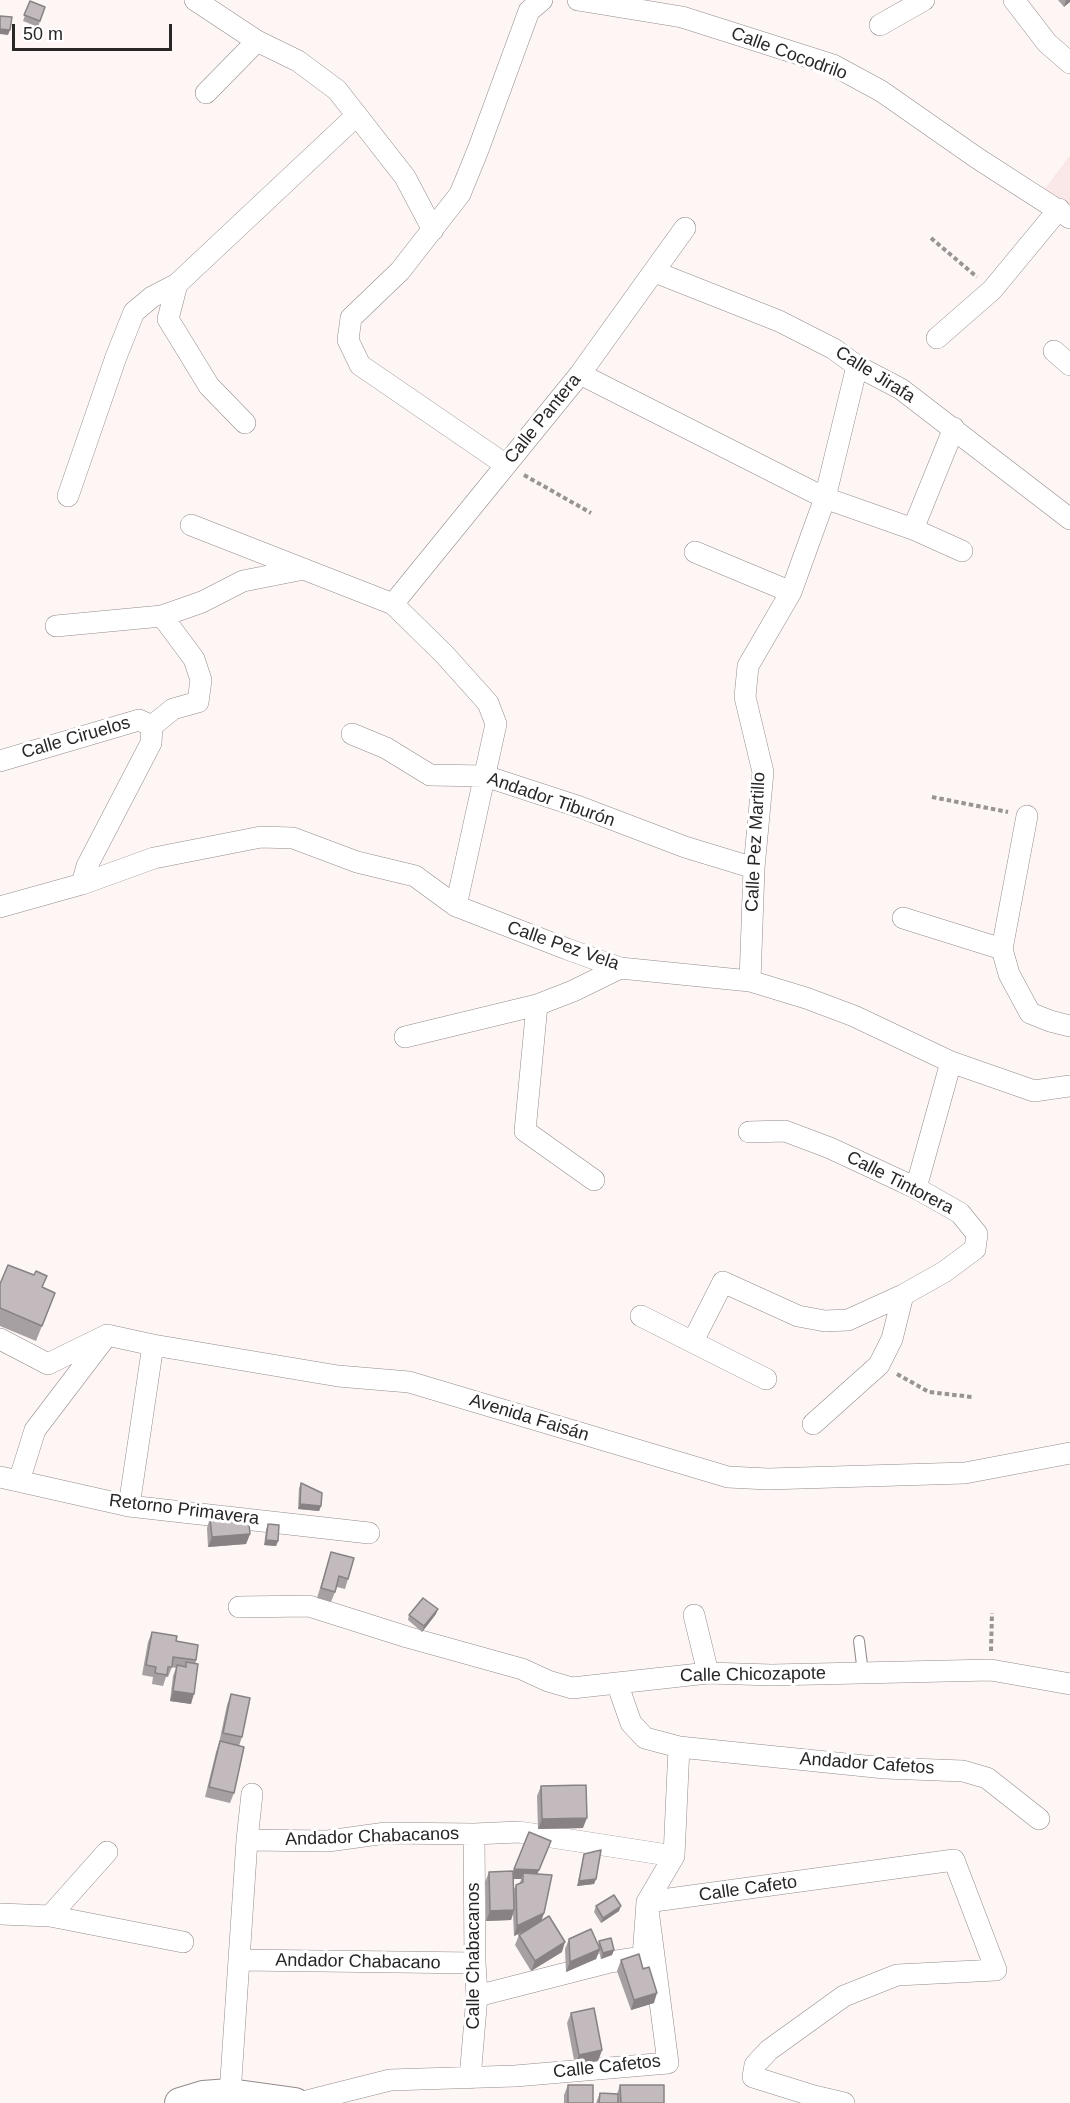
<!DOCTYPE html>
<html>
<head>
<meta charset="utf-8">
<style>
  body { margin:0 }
  #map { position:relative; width:1070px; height:2103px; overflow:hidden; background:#fef6f5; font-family:Arial,sans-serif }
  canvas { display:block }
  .scale { position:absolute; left:12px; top:24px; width:160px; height:27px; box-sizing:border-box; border:3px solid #292626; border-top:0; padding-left:8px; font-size:18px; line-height:21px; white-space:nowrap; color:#292626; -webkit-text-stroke:4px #fff; paint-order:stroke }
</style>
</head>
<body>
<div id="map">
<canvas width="1070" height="2103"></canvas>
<div class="scale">50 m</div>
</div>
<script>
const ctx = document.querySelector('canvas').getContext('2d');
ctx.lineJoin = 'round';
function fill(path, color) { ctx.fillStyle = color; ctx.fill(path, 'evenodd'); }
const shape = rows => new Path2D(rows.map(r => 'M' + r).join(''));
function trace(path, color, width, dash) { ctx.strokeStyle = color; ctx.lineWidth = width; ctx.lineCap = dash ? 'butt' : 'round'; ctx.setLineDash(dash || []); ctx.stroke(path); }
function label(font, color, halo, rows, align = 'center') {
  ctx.font = font + ' Arial,sans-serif'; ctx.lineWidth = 6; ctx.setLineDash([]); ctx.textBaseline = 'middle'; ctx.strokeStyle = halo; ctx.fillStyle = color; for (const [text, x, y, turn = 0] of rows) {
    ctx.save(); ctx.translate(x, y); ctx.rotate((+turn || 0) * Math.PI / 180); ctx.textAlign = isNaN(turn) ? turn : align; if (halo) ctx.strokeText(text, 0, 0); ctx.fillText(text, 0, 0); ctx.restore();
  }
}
const built = shape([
  [1070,155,1070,211,1044,190]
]);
const path = shape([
  [931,238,977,277],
  [524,475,591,513],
  [932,797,1008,812],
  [897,1374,929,1392,972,1397],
  [991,1651,992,1613]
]);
const service = shape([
  [859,1641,863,1673]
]);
const minor = shape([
  [195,0,257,41,298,61,337,90,405,177,433,230],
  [578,0,682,17,833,65,881,91,977,158,1070,218],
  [1014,0,1047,43,1070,63],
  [880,25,924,0],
  [206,93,257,41],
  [655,272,779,321,834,349,857,366,901,389,1070,519],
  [937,338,992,290,1059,209],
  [1054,351,1070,365],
  [580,374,825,498,913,529,962,551],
  [245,423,209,386,168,319,177,284,357,115],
  [506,465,360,365,348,340,351,318,400,271,460,194,478,150,529,11,542,0],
  [68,496,116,357,134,312,152,297,177,284],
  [191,525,393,604,444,654,488,703,496,724,456,906],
  [913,529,954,428],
  [695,552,791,592],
  [393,604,580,374,685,228],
  [56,626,162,616,202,602,243,581,304,569],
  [352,734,386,748,430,775,485,776,580,807,685,847,754,868],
  [0,761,139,720,152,726],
  [1027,816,1002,949,1009,974,1030,1013,1050,1021,1070,1026],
  [82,884,87,866,151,743,152,726,173,709,198,702,201,680,194,659,162,616],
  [0,907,82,884,154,858,261,837,293,838,357,862,415,876,456,906,567,949,620,968,750,981,806,998,854,1016,951,1062,1034,1091,1070,1086],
  [903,918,1002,949],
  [750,981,754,868,763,772,745,697,748,666,791,592,825,498,857,366],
  [537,1005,525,1131,594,1180],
  [405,1037,537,1005,573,991,620,968],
  [916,1188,951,1062],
  [641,1316,766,1379],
  [0,1339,48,1364,107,1335,153,1345,338,1376,409,1382,728,1477,768,1479,965,1473,1070,1453],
  [693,1341,723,1282,798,1316,825,1321,848,1320,903,1295,944,1272,975,1249,977,1234,960,1213,916,1188,830,1148,785,1131,749,1132],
  [813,1424,879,1365,892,1339,903,1295],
  [0,1477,129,1506,369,1533],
  [19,1481,35,1430,105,1338],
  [129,1506,153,1345],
  [239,1607,309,1606,407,1637,522,1669,548,1681,572,1688,708,1673,772,1675,991,1670,1070,1684],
  [694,1615,708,1673],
  [617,1683,631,1723,645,1738,679,1747,885,1768,963,1771,987,1778,1039,1819],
  [247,1840,328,1841,386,1833,474,1834,519,1832,674,1856],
  [0,1914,50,1916,183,1942],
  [50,1916,107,1852],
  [241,1960,475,1963],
  [477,1996,610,1962,643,1957,647,1902,954,1860,996,1970,897,1975,844,1996,769,2050,755,2065,753,2077,814,2096,844,2103],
  [470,2078,477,1996,475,1963,474,1834],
  [230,2094,247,1840,252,1794],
  [299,2103,390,2080,515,2076,668,2063,647,1902,674,1856,679,1747]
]);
const secondary = shape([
  [180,2103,203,2096,230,2094,295,2103]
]);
const wall = shape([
  [1058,0,1070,0,1064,7],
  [30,1,45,7,38,27,23,21],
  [0,1284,43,1287,55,1293,36,1341,0,1326],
  [301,1483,321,1506,319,1511,298,1509,299,1488],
  [210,1518,250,1534,246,1544,208,1547,207,1528],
  [268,1524,278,1541,276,1546,264,1545,266,1530],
  [331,1552,348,1579,345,1589,337,1587,331,1602,317,1598],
  [436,1614,422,1632,408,1620,409,1615],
  [152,1632,176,1641,196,1660,191,1704,170,1701,173,1676,176,1668,172,1667,168,1677,166,1677,163,1686,152,1684,153,1677,142,1675,148,1642],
  [231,1694,242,1737,239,1746,234,1793,230,1803,205,1797,216,1752,219,1743,227,1705],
  [541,1786,583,1828,538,1829,537,1796],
  [584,1854,596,1879,594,1884,577,1886],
  [489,1872,538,1874,544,1913,541,1922,562,1952,531,1971,515,1945,519,1935,530,1928,514,1936,513,1914,511,1920,486,1921,485,1882],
  [514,1879,521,1879,520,1883,516,1885,514,1889],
  [596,1906,619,1911,601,1923,594,1912],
  [569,1939,598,1945,599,1941,614,1950,612,1955,601,1959,599,1951,596,1959,566,1972,565,1949],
  [621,1960,654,2003,631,2010,617,1971],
  [571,2013,602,2050,598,2061,575,2065,567,2023],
  [568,2085,593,2103,564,2103,564,2095],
  [620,2085,664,2103,596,2103,600,2093,617,2094]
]);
const shadedWall = shape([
  [1066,0,1070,0,1070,2,1064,7],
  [0,29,10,30,8,35,0,34],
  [300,1504,321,1506,319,1511,298,1509],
  [250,1534,246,1544,208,1547,212,1537],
  [266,1540,278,1541,276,1546,264,1545],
  [438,1609,436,1614,422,1632,424,1626],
  [173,1691,194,1694,191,1704,170,1701],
  [587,1818,583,1828,538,1829,542,1819],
  [547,1851,535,1880,523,1873,521,1879,510,1879,514,1869],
  [596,1879,594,1884,577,1886,579,1881],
  [621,1906,619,1911,601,1923,603,1918],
  [514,1910,511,1920,486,1921,490,1911],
  [544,1913,540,1924,514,1936,517,1926],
  [565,1942,562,1952,531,1971,535,1961],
  [600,1949,596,1959,566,1972,570,1962],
  [614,1950,612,1955,601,1959,603,1953],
  [657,1993,654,2003,631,2010,634,2000],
  [602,2050,598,2061,575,2065,579,2055]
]);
const building = shape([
  [30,1,45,7,40,21,24,15,30,1],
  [0,16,12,17,10,30,0,29,0,16],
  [8,1265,34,1275,36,1271,47,1276,42,1287,55,1293,42,1326,0,1308,0,1284,8,1265],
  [301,1483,322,1493,321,1506,300,1504,301,1483],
  [248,1515,250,1534,212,1537,210,1518,248,1515],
  [268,1524,279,1525,278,1541,266,1540,268,1524],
  [331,1552,354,1558,348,1579,339,1576,335,1592,321,1588,331,1552],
  [423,1598,438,1609,424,1626,409,1615,423,1598],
  [152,1632,177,1636,176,1641,198,1645,196,1660,173,1657,172,1667,168,1667,167,1675,155,1673,156,1667,146,1665,152,1632],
  [186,1662,198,1664,194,1694,173,1691,177,1665,186,1667,186,1662],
  [231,1694,250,1698,242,1737,223,1733,231,1694],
  [220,1741,244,1747,234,1793,209,1787,220,1741],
  [586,1785,587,1818,542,1819,541,1786,586,1785],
  [529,1832,551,1841,539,1870,514,1869,529,1832],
  [601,1850,596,1879,579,1881,584,1854,601,1850],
  [513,1871,514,1910,490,1911,489,1872,513,1871],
  [523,1873,552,1875,544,1913,517,1926,516,1885,523,1882,523,1873],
  [614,1895,621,1906,603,1918,596,1906,614,1895],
  [549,1916,565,1942,535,1961,519,1935,549,1916],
  [591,1929,600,1949,570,1962,569,1939,591,1929],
  [611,1938,614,1950,603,1953,599,1941,611,1938],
  [639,1954,643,1969,649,1967,657,1993,634,2000,621,1960,639,1954],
  [594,2008,602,2050,579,2055,571,2013,594,2008],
  [568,2085,593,2085,593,2103,568,2103,568,2085],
  [620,2085,664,2085,664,2103,621,2103,620,2085],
  [600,2093,618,2094,618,2103,599,2103,600,2093]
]);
const streetNames = [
  ["Calle Cocodrilo",789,54,20],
  ["Calle Jirafa",875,375,32],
  ["Calle Pantera",543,419,-51],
  ["Calle Ciruelos",76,738,-16],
  ["Andador Tiburón",551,800,19],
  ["Calle Pez Martillo",756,842,-87],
  ["Calle Pez Vela",563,946,19],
  ["Calle Tintorera",900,1183,27],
  ["Avenida Faisán",529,1418,17],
  ["Retorno Primavera",184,1510,7],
  ["Calle Chicozapote",753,1675,-1],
  ["Andador Cafetos",867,1764,4],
  ["Andador Chabacanos",372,1837,-2],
  ["Calle Cafeto",748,1889,-8],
  ["Calle Chabacanos",474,1956,-90],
  ["Andador Chabacano",358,1962,1],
  ["Calle Cafetos",607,2067,-6]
];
fill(built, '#fae8e8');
trace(service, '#938b8b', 12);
trace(minor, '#938b8b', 22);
trace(secondary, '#938b8b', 32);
trace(path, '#999493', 4, [4.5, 3]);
trace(service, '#fff', 10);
trace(minor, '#fff', 21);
trace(secondary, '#fff', 30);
fill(wall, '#a7a0a2');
fill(shadedWall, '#888284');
fill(building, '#c2babc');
trace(building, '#888284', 1.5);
label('18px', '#292626', '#fff', streetNames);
</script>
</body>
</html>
